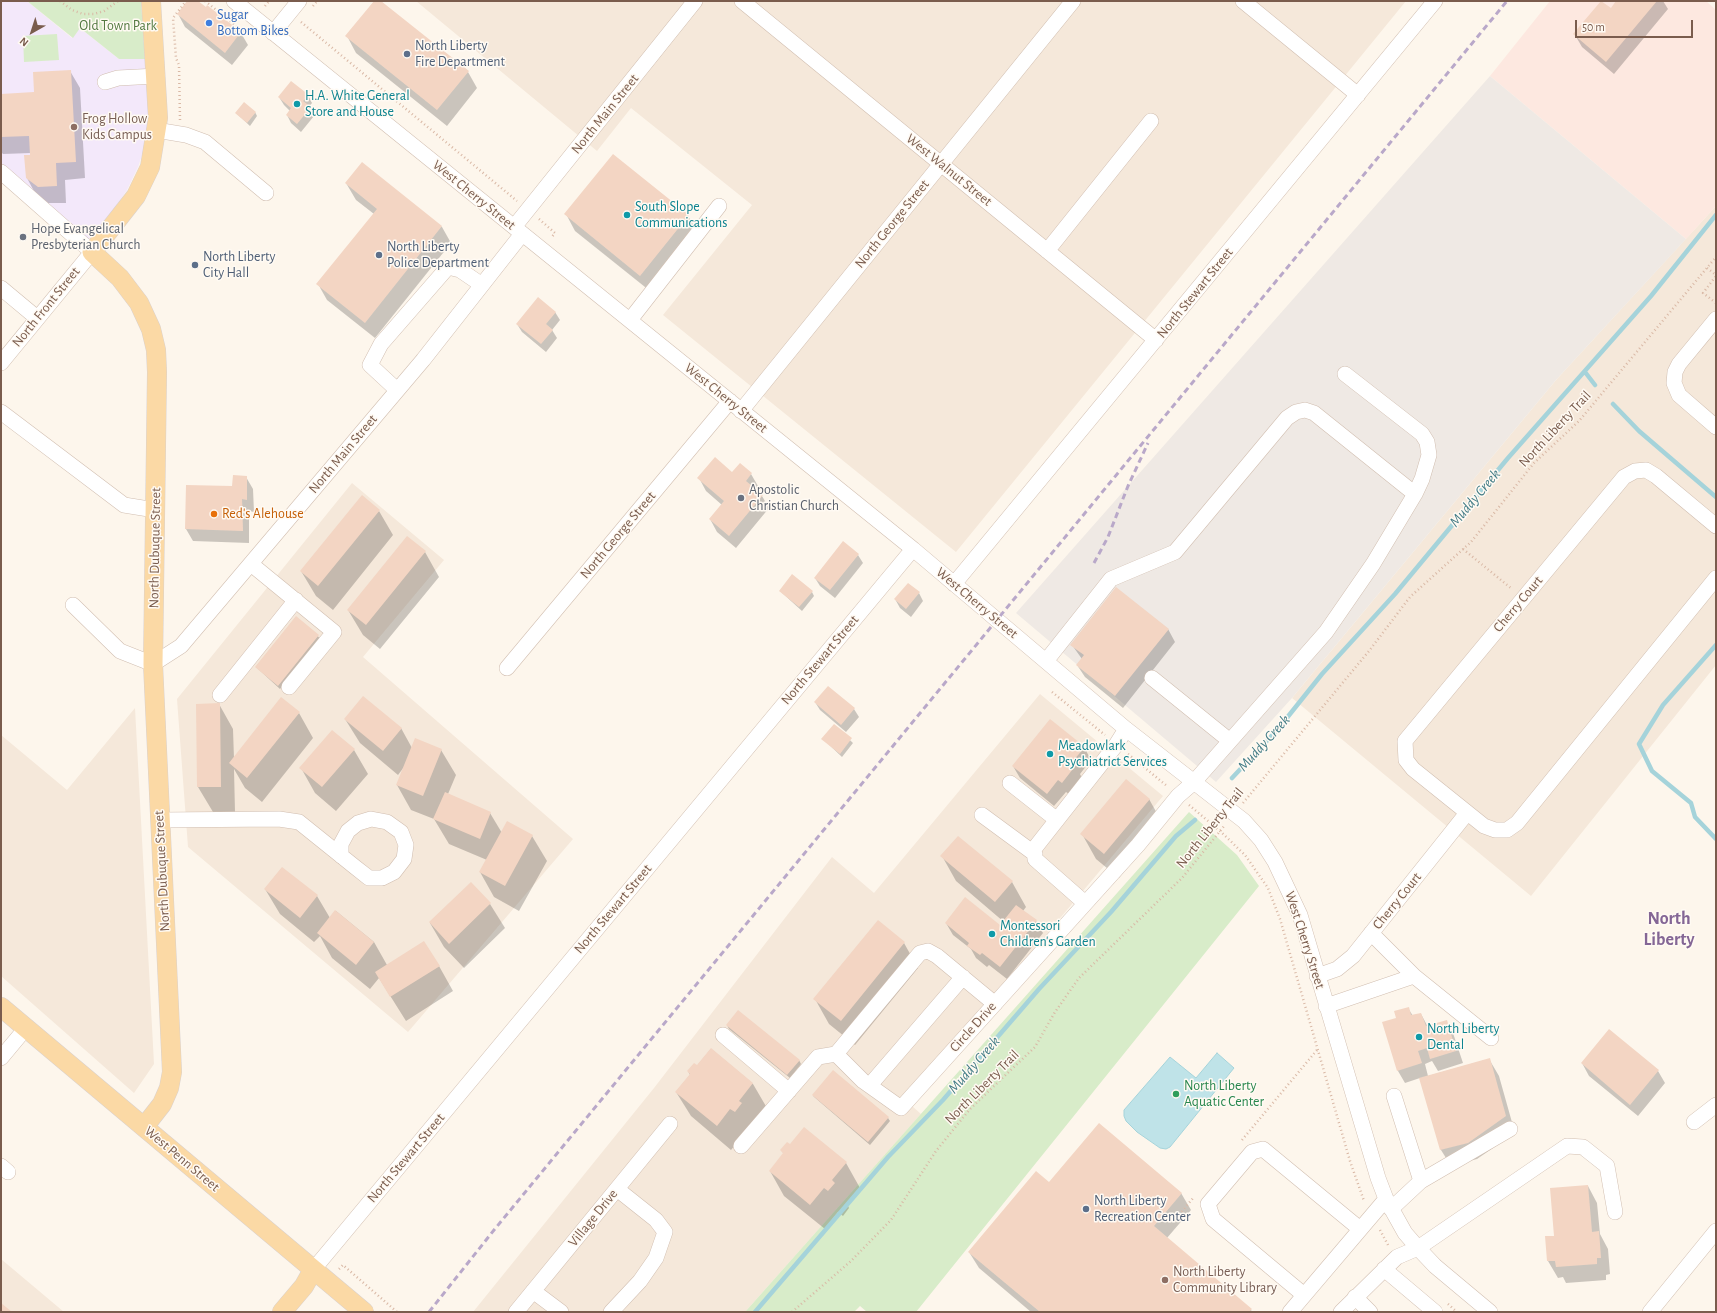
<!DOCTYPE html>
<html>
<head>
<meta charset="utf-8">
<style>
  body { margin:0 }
  #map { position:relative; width:1717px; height:1313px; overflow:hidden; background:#fdf6ec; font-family:"Alegreya Sans",sans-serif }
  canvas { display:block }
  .frame { position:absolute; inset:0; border:2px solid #7a5c4d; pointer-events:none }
  .north { position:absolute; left:12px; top:12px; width:40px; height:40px; -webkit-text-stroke:3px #fffaf3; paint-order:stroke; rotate:219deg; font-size:11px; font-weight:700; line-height:16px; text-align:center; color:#7a5c4d }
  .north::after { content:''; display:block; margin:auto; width:14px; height:18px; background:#7a5c4d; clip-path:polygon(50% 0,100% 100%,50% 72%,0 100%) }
  .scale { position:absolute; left:1575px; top:20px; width:118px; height:18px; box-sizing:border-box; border:2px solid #7a5c4d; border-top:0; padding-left:5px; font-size:12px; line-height:14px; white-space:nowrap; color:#7a5c4d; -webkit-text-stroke:3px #fffaf3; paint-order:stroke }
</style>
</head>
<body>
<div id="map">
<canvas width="1717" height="1313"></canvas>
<div class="frame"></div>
<div class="north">N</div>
<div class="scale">50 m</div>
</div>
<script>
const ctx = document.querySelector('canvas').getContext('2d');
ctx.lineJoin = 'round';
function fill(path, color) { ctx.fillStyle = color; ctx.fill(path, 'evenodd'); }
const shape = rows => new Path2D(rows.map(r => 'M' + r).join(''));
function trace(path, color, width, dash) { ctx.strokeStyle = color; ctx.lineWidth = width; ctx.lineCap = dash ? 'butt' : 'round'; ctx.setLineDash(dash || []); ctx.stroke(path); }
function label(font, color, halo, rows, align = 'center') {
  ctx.font = font + ' "Alegreya Sans",sans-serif'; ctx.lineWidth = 3; ctx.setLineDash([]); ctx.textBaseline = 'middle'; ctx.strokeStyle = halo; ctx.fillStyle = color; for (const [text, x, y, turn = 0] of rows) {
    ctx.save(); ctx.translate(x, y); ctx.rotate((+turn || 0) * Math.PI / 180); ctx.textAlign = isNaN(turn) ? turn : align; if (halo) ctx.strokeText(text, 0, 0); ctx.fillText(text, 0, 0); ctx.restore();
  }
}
const residential = shape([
  [416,1,1406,1,956,552,663,315,752,205,631,108,597,151],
  [1716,206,1716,665,1531,896,1292,698,1556,380],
  [352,483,444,560,363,657,573,839,408,1032,188,847,177,699],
  [1040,694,1163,796,1029,955,903,1098,921,1114,745,1312,473,1312,654,1088,832,857,874,893],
  [135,708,154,1064,134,1093,1,976,1,735,67,790],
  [1,1259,64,1312,1,1312]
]);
const commercial = shape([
  [1550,1,1706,1,1716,10,1716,206,1686,239,1490,76]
]);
const industrial = shape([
  [1490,76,1686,239,1556,380,1292,698,1216,782,1016,613]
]);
const education = shape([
  [1,1,27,1,72,38,80,28,119,59,145,59,149,111,146,143,138,167,127,190,114,209,84,245,1,172]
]);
const green = shape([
  [27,1,141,1,145,59,119,59,80,28,73,38],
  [57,34,59,60,24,62,23,36],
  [1189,812,1237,855,1259,886,916,1312,867,1312,860,1306,854,1312,745,1312]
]);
const water = shape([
  [1217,1053,1234,1068,1170,1147,1166,1149,1160,1148,1137,1132,1126,1121,1124,1116,1124,1110,1170,1057,1196,1078,1217,1053]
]);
const shadow = shape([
  [188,1,197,1,206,8,207,7,241,33,248,45,232,65,185,27,178,14],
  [375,1,380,1,468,72,477,88,447,126,356,53,347,36],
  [1617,1,1663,1,1668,9,1614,74,1582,47,1575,35,1611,9],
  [70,71,80,88,85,178,65,180,66,203,48,203,36,195,27,178,31,153,3,154,1,152,1,95,35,93],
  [308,95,312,103,309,107,314,116,301,132,291,123,287,115,290,111,284,105,279,97],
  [255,112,257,116,250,126,236,113],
  [613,155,688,216,698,233,650,291,575,231,566,214],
  [362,163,442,227,451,243,375,338,327,300,318,284,374,214,356,200,346,183],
  [555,312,560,320,552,330,557,338,546,352,522,332,517,324],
  [733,473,751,474,758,486,755,490,762,496,769,508,736,548,717,532,710,519,722,505,706,491,699,478],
  [246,477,253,489,254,512,249,511,249,543,193,541,186,529],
  [379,511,393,535,333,610,316,596,301,571],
  [425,552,439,577,380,649,363,635,348,610],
  [858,555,863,563,835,598,820,586,815,578],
  [780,591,812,592,814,596,802,611],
  [919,593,923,601,911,617,900,608,895,599],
  [296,618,321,639,280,689,256,667],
  [1168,629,1175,642,1123,708,1085,677,1077,665,1082,659,1072,645],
  [815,702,854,709,859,717,846,732,820,710],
  [219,704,233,729,234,759,299,713,313,738,262,802,245,788,234,769,235,812,213,812,198,787,197,705],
  [345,719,401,728,412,748,441,750,456,775,448,794,490,813,502,833,532,836,547,861,519,911,494,897,480,872,487,860,449,844,434,819,411,810,397,785,404,767,398,775,360,743],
  [834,725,853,743,842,757,823,739],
  [1084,747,1091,760,1080,774,1082,778,1069,794,1066,792,1054,806,1020,778,1013,766],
  [354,750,368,774,336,811,315,793,301,768],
  [1149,799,1163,824,1119,878,1096,859,1082,834],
  [942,856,1012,882,1026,907,1023,911,1036,921,1043,933,1007,979,989,965,987,967,976,958,971,949,953,935,946,923,1001,926,1004,922,956,881],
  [282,868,317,896,330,918,336,911,374,942,387,965,439,966,453,991,406,1021,379,978,370,989,332,958,320,936,314,942,280,914,265,889],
  [490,904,505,928,464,968,444,947,430,923],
  [904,943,918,968,855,1045,829,1024,815,999],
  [1408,1008,1413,1016,1421,1014,1428,1027,1446,1021,1453,1033,1463,1063,1438,1071,1432,1061,1425,1064,1428,1076,1489,1059,1499,1076,1515,1133,1477,1159,1451,1166,1441,1150,1420,1078,1405,1083,1398,1071,1397,1018],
  [727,1025,799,1060,801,1064,790,1078,729,1029],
  [711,1049,753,1084,767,1108,731,1150,691,1116,676,1092,690,1075,688,1071,697,1066],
  [1582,1063,1658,1071,1665,1083,1638,1116,1589,1076],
  [813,1096,888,1118,890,1121,870,1145],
  [804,1129,846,1163,860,1188,847,1204,849,1208,843,1216,838,1212,825,1229,784,1196,770,1171,784,1154,781,1150,790,1146],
  [1049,1184,1181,1193,1191,1210,1167,1238,1253,1312,1031,1312,979,1268,969,1252],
  [1588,1186,1597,1203,1600,1234,1608,1249,1610,1274,1606,1275,1606,1280,1566,1283,1563,1277,1558,1278,1548,1261,1547,1237,1555,1237]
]);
const stream = shape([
  [1585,372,1595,385],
  [1613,404,1639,431,1716,497],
  [1716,645,1663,705,1639,744,1652,771,1691,803,1695,817,1716,839],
  [1232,778,1278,729,1322,674,1395,594,1508,458,1651,296,1716,215],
  [755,1312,888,1157,943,1100,1039,989,1111,912,1176,836,1195,820]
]);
const building = shape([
  [187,1,198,1,206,7,207,5,241,32,225,53,177,14],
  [374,1,381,1,469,71,437,110,345,36],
  [1601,1,1611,8,1616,1,1657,1,1606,62,1573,34],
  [71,70,76,162,56,163,57,186,38,187,26,178,24,155,30,155,29,136,1,137,1,94,34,92,33,72],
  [291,81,309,95,303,101,311,107,297,124,286,115,291,108,278,97],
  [244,102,256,112,247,123,235,113],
  [613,154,689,215,640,276,564,214],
  [362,162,442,226,365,323,316,284,377,209,345,183],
  [538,297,556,312,546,324,553,330,541,344,516,324],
  [715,457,732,472,740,463,752,473,746,481,763,495,729,536,709,519,724,501,697,478],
  [233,475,247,476,247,500,242,499,243,531,185,529,186,485,232,486],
  [362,495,380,510,318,586,300,571],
  [407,536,426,551,366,625,347,610],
  [843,541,859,554,830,590,814,578],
  [792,574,813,591,799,607,779,591],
  [908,583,920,592,906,609,894,599],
  [1116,587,1169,629,1115,696,1076,665,1084,655,1070,645],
  [296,616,319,635,278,686,255,667],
  [828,686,855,708,841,725,814,702],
  [363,696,402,728,383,751,344,719],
  [281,697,300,712,247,778,229,763],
  [220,703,221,787,197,787,196,704],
  [1050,719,1085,747,1072,762,1076,765,1062,783,1058,780,1047,794,1012,766],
  [834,724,852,738,840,754,821,739],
  [332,730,355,749,322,787,299,768],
  [415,738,442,749,423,796,396,785],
  [1126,779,1150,799,1104,854,1080,834],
  [445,792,491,812,480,839,433,819],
  [507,821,533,835,505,886,479,872],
  [958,836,1013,881,995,902,940,856],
  [282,867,318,895,300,918,264,889],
  [471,882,491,903,449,944,429,922],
  [965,897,1000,925,1016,905,1037,920,1000,967,982,953,980,955,967,946,969,943,945,923],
  [335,910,374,942,356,965,317,933],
  [878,920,905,942,841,1021,813,999],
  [424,941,440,966,390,997,375,972],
  [1409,1007,1411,1015,1421,1013,1426,1026,1447,1020,1456,1051,1430,1059,1427,1048,1418,1051,1422,1063,1397,1071,1382,1022,1396,1018,1394,1011],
  [738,1010,800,1060,787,1075,726,1025],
  [1609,1029,1659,1070,1630,1105,1581,1063],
  [711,1048,753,1083,739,1101,742,1103,735,1112,730,1109,717,1126,675,1092,690,1074,687,1071,694,1063,697,1065],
  [1490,1058,1506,1116,1468,1143,1440,1150,1419,1078],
  [833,1070,889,1117,868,1142,812,1095],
  [1099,1123,1182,1193,1154,1226,1252,1309,1249,1312,1040,1312,968,1252,1036,1171,1049,1182],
  [804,1127,847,1162,832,1180,835,1183,828,1191,824,1188,810,1205,769,1171,783,1153,780,1150,787,1142,790,1144],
  [1588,1185,1592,1232,1599,1231,1601,1258,1597,1258,1597,1264,1556,1267,1555,1261,1547,1261,1545,1236,1554,1236,1550,1188],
  [1,1303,12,1312,1,1312]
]);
const path = shape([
  [60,1,72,10,83,14,94,14,104,11,118,1],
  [205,1,245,33],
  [265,6,269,1],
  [313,6,317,1],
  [301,22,517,201],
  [180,120,179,65,176,58,173,18,186,1],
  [539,219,555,233,551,238],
  [1707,268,1716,275],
  [1716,303,1703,293,1716,276],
  [1463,549,1512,589],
  [1052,692,1105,735],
  [1128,754,1167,786],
  [1243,803,1369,651,1410,597,1471,542,1534,463,1579,421,1716,257],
  [1189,805,1220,831,1245,855,1268,888,1280,919,1350,1161,1364,1201],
  [1242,1140,1317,1050],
  [1174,1221,1194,1197],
  [1380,1230,1388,1245],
  [339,1269,343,1265,397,1312],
  [1448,1304,1457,1312],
  [792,1312,851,1261,891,1220,936,1151,970,1109,1035,1047,1055,1012,1079,978,1182,878,1225,825]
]);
const minor = shape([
  [234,1,913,549,1126,729,1244,821,1261,840,1275,862,1300,915,1378,1178,1386,1199,1405,1233,1418,1248,1435,1266,1490,1312],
  [742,1,1156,340],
  [1243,1,1358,95],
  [273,33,299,1],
  [105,82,118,78,157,76],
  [156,130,186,135,205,142,266,193],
  [1,172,92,252,1,363],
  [514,227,695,1],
  [1047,251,1151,121],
  [1,288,37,318],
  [1716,319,1679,364,1675,372,1674,383,1679,395,1716,427],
  [630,320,719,206],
  [397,390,370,365,381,344,448,267,460,270,482,285],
  [741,411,1073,1],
  [1,412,124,505,155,510],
  [1716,526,1656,476,1646,470,1635,471,1624,477,1405,741,1406,760,1413,769,1484,826,1495,830,1507,830,1517,823,1716,578],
  [251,564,334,632,289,687],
  [954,584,1435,1],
  [73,605,120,651,153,664,181,646,423,360,522,234],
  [1046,661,1111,579,1175,552,1287,418,1296,412,1305,410,1314,413,1415,494],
  [507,668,730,401],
  [1152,678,1230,741],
  [220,695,296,600],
  [1010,783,1057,820],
  [982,815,1035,854],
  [159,820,279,819,299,822,355,867,369,878,382,878,394,872,404,859,406,845,401,832,387,822,371,819,358,823,348,831,341,844,341,856],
  [1085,903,1035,859,1034,849,1116,745,1126,729],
  [1371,933,1414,976],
  [1317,976,1337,969,1353,956,1467,813],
  [1326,1006,1414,976,1491,1038],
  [723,1035,789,1091],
  [836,1054,920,953,928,951,937,956,995,1004],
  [1,1058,26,1028],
  [870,1085,963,977],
  [1394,1096,1421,1181],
  [1694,1122,1716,1105],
  [741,1146,818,1057,836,1054,863,1081,901,1108,1138,845,1178,796,1193,783,1326,632,1373,564,1415,494,1422,479,1429,455,1427,442,1422,434,1345,374],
  [1,1166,8,1172],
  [1391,1209,1421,1181,1510,1129],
  [1384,1269,1435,1312],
  [313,1270,913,549],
  [533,1291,561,1312],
  [1304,1295,1213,1219,1208,1204,1252,1152,1263,1149,1360,1229],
  [1355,1297,1370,1312],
  [516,1312,670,1124],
  [611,1312,640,1281,656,1258,665,1232,656,1220,617,1189],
  [1290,1312,1386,1199],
  [1341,1312,1397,1257,1418,1248,1567,1146,1583,1147,1607,1166,1615,1212],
  [1650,1312,1716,1231]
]);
const major = shape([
  [1,1007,364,1312],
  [144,1127,162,1104,169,1088,172,1072,153,664,157,372,156,350,151,329,139,303,120,278,92,252,136,196,150,167,158,118,151,1],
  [282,1312,304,1286,313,1270]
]);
const rail = shape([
  [1094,563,1108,537,1128,486,1148,443],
  [429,1312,494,1230,1507,1]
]);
const markers = [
  [209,23,4,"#3f7fe0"],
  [407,54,4,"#5c6f8a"],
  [297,104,4,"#0f9aa8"],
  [74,127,4,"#8d6e63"],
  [627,215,4,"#0f9aa8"],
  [23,237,4,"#6b7280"],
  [379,255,4,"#5c6f8a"],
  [195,265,4,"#5c6f8a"],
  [741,498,4,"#6b7280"],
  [214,514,4,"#e8710a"],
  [1050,754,4,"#0f9aa8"],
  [992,934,4,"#0f9aa8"],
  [1419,1037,4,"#0f9aa8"],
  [1176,1094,4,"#2e9e5b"],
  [1086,1209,4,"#5c6f8a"],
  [1165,1280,4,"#8d6e63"]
];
const shopNames = [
  ["Sugar",217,15],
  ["Bottom Bikes",217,31]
];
const parkNames = [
  ["Old Town Park",118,26]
];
const serviceNames = [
  ["North Liberty",415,46],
  ["Fire Department",415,62],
  ["North Liberty",387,247],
  ["Police Department",387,263],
  ["North Liberty",203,257],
  ["City Hall",203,273],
  ["North Liberty",1094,1201],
  ["Recreation Center",1094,1217]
];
const cultureNames = [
  ["H.A. White General",305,96],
  ["Store and House",305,112],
  ["South Slope",635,207],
  ["Communications",635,223],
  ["Meadowlark",1058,746],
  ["Psychiatrict Services",1058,762],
  ["Montessori",1000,926],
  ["Children's Garden",1000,942],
  ["North Liberty",1427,1029],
  ["Dental",1427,1045]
];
const streetNames = [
  ["North Main Street",605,114,-51],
  ["West Walnut Street",949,170,39],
  ["West Cherry Street",474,195,39],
  ["North George Street",892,224,-51],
  ["North Stewart Street",1195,293,-51],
  ["North Front Street",46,307,-51],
  ["West Cherry Street",726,398,39],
  ["North Liberty Trail",1555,429,-47],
  ["North Main Street",343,454,-50],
  ["North George Street",618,535,-50],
  ["North Dubuque Street",155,548,-89],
  ["West Cherry Street",977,603,40],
  ["Cherry Court",1518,604,-50],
  ["North Stewart Street",820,660,-50],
  ["North Liberty Trail",1210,828,-51],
  ["North Dubuque Street",162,871,-93],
  ["Cherry Court",1397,901,-51],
  ["North Stewart Street",613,909,-50],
  ["West Cherry Street",1305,940,72],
  ["Circle Drive",973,1027,-48],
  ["North Liberty Trail",982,1087,-45],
  ["North Stewart Street",406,1158,-50],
  ["West Penn Street",182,1159,40],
  ["Village Drive",593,1218,-51]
];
const educationNames = [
  ["Frog Hollow",82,119],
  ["Kids Campus",82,135],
  ["North Liberty",1173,1272],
  ["Community Library",1173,1288]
];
const worshipNames = [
  ["Hope Evangelical",31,229],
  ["Presbyterian Church",31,245],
  ["Apostolic",749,490],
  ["Christian Church",749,506]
];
const foodNames = [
  ["Red's Alehouse",222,514]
];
const leisureNames = [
  ["North Liberty",1184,1086],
  ["Aquatic Center",1184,1102]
];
const waterNames = [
  ["Muddy Creek",1475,498,-50],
  ["Muddy Creek",1264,743,-48],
  ["Muddy Creek",974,1065,-49]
];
const districtNames = [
  ["North",1669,919],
  ["Liberty",1669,940]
];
fill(residential, '#f5e8da');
fill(commercial, '#fde8e0');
fill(industrial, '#efe9e4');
fill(education, '#f3e8fa');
fill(green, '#d8ecc9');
fill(water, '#bfe3e8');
trace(water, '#a5d3da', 1);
fill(shadow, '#0003');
trace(stream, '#a5d3da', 4.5);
fill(building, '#f3d5c3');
trace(minor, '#d1beb0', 16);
trace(major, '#dad1cd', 20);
trace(path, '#d9b8a5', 2.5, [1, 3]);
trace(minor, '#fff', 15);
trace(major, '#fbd9a5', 19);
trace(rail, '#b9a8c9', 3, [6, 4]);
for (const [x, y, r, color] of markers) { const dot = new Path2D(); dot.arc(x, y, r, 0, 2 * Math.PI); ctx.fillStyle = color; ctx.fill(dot); trace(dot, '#fffaf3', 1.5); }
label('14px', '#366cbe', '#fffaf3', shopNames, 'left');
label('14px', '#537a41', '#fffaf3', parkNames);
label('14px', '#4e5e75', '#fffaf3', serviceNames, 'left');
label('14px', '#0d838f', '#fffaf3', cultureNames, 'left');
label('14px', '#7a5c4d', '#fffaf3', streetNames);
label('14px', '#785e54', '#fffaf3', educationNames, 'left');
label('14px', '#5b616d', '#fffaf3', worshipNames, 'left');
label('14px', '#c56008', '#fffaf3', foodNames, 'left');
label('14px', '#27864d', '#fffaf3', leisureNames, 'left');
label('italic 15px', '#437c86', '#fffaf3', waterNames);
label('bold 18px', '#846695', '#fffaf3', districtNames);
</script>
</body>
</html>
